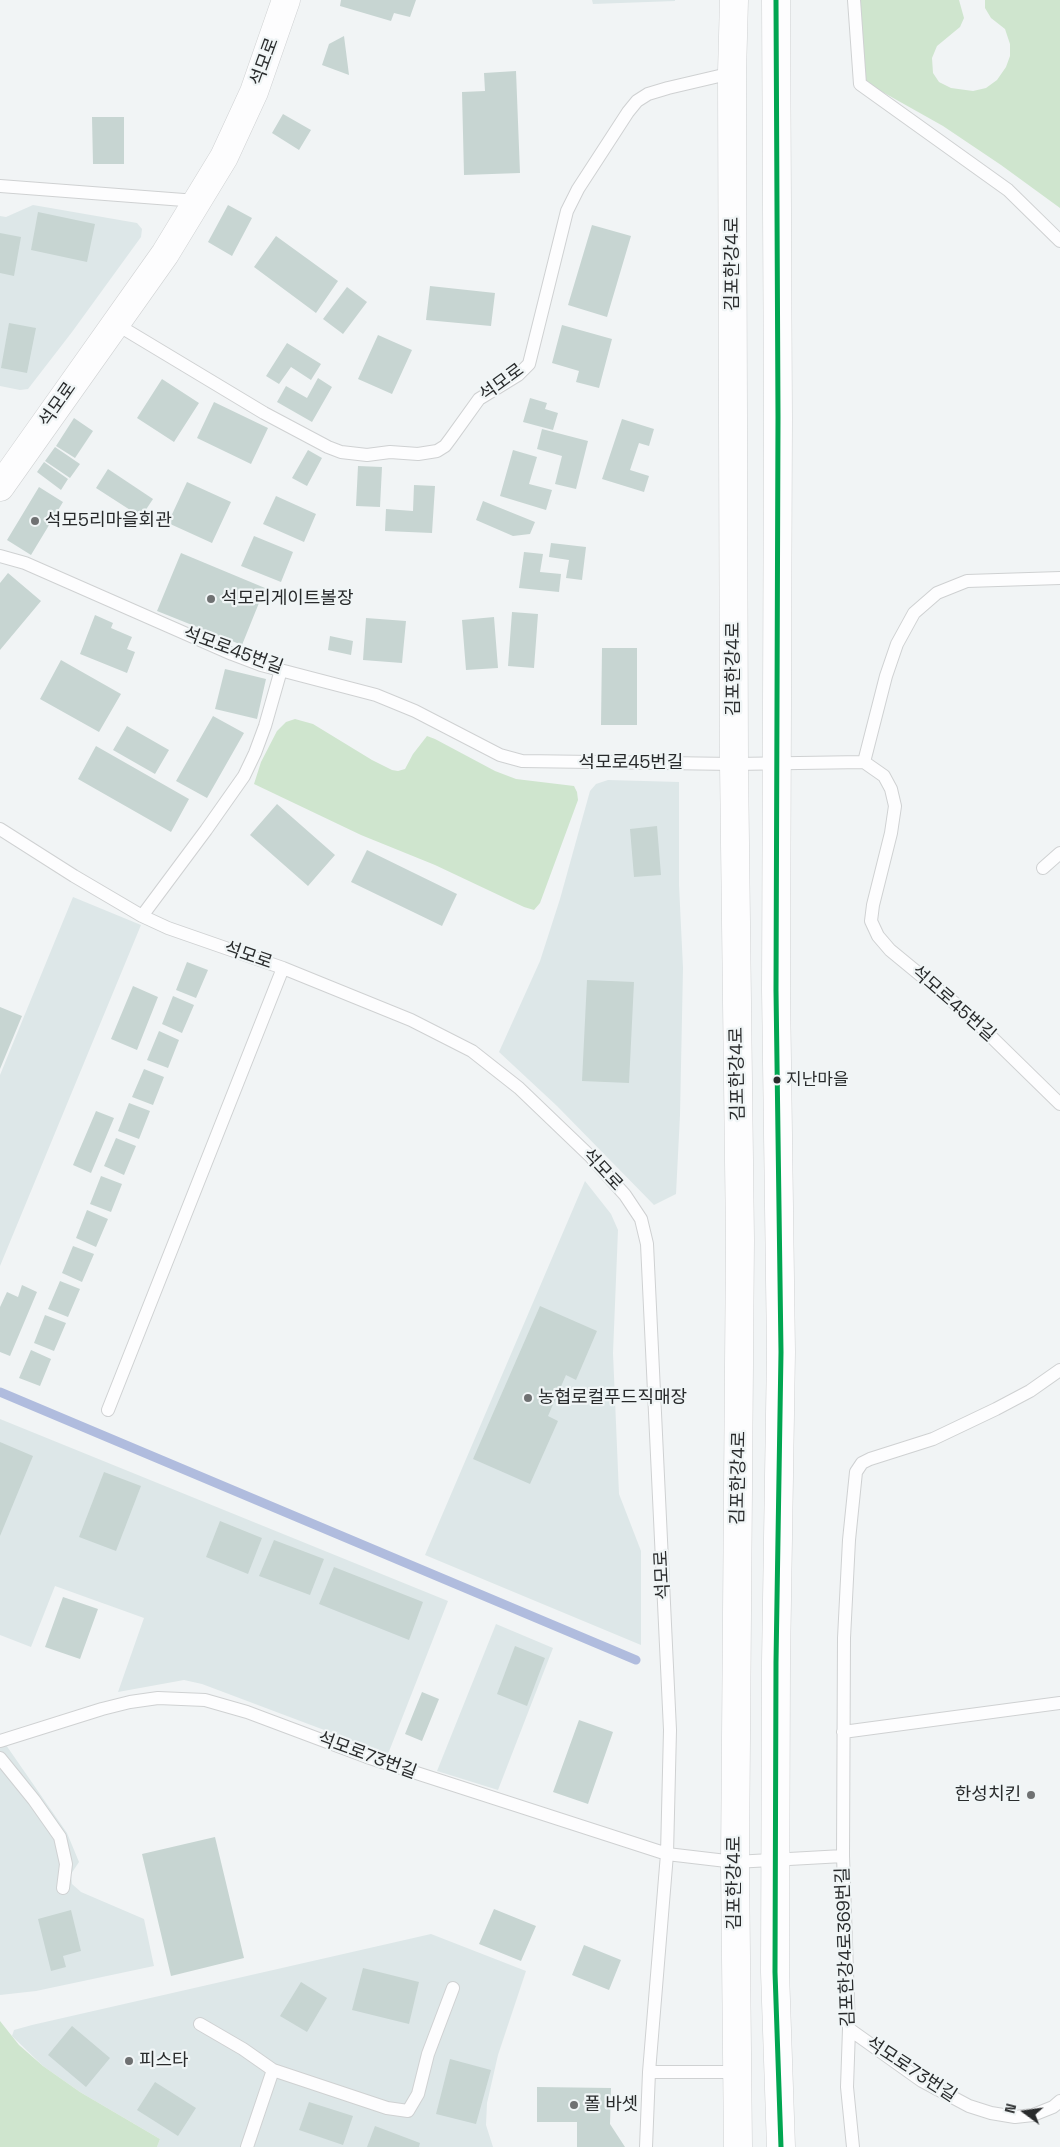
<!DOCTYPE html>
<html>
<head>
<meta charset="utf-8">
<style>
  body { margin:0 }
  #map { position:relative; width:1060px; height:2147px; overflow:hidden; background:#f1f4f5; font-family:"Space Grotesk",sans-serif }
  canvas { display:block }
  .north { position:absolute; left:1000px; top:2087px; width:50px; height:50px; -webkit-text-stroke:4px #f0f5f6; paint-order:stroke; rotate:284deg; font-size:14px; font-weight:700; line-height:20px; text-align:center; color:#292b2c }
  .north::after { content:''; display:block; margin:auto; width:18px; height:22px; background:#292b2c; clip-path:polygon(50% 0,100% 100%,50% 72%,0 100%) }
</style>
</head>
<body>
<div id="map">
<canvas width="1060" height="2147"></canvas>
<div class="north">N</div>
</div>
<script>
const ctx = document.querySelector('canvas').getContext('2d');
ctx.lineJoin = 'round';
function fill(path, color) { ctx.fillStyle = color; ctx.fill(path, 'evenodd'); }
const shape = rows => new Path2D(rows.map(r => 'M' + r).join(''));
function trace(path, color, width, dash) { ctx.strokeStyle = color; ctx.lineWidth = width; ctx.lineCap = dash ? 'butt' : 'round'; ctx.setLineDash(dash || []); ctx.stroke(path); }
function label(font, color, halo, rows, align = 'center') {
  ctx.font = font + ' "Space Grotesk","Noto Sans KR",sans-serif'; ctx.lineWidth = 4.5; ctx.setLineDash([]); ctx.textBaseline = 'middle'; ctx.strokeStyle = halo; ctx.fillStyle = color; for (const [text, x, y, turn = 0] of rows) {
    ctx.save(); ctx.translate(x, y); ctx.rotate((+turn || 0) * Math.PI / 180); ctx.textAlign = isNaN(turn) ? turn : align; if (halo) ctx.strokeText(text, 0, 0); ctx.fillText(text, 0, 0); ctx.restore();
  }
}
const built = shape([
  [592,0,675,0,675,1,593,4],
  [33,205,137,223,142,229,141,237,72,332,28,389,20,390,0,386,0,216,6,217],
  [608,780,679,782,679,885,683,968,680,1115,676,1194,654,1205,557,1106,499,1052,540,961,560,899,590,791,596,784],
  [73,897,141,925,0,1266,0,1075],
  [585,1181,611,1214,618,1230,613,1353,619,1494,641,1551,641,1645,425,1555],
  [0,1419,448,1601,388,1754,202,1684,184,1680,118,1692,144,1618,55,1586,31,1647,0,1635],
  [496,1624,553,1648,498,1790,437,1771],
  [6,1745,67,1833,79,1862,71,1874,72,1884,81,1892,144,1919,154,1966,36,1991,0,1995,0,1747],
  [431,1934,526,1971,498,2055,487,2103,486,2125,493,2147,157,2147,160,2139,80,2092,43,2066,12,2036,14,2030,32,2025]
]);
const green = shape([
  [850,0,959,0,964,18,960,27,937,46,932,58,933,73,939,82,951,88,973,91,986,88,997,80,1006,67,1010,56,1010,44,1005,29,991,18,985,8,985,0,1060,0,1060,208,1001,165,943,126,863,81],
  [295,719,313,724,372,760,392,770,398,771,405,769,413,754,427,736,435,739,495,771,516,779,574,786,577,792,578,800,540,903,534,910,524,907,435,865,361,835,254,784,261,762,277,731,286,722],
  [0,2021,19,2045,43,2066,80,2092,160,2139,157,2147,0,2147]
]);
const stream = shape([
  [0,1392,636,1660]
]);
const building = shape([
  [341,0,416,0,410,17,394,13,391,21,340,6],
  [344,36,349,75,322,65,329,44],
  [516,71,520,173,464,175,462,92,485,91,484,73],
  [283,114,311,130,299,150,272,133],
  [92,117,124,117,124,164,93,164],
  [228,205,252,218,232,256,208,242],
  [38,212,95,224,87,262,31,250],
  [592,225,631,236,607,317,568,305],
  [0,233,21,237,14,276,0,273],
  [276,236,338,281,316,313,254,267],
  [430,286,495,293,491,326,426,320],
  [347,287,367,302,343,334,323,319],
  [9,323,36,328,27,373,1,368],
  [562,325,612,339,599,388,576,382,579,371,552,363],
  [378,335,412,350,392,394,358,379],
  [287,343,321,364,311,380,291,367,279,384,266,376],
  [318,378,332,387,312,422,277,402,286,386,307,398],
  [162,379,199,403,174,442,137,418],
  [530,398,547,403,545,409,558,413,553,430,523,422],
  [214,402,268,428,251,464,197,438],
  [74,418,93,431,75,458,56,446],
  [622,419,654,429,649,446,639,443,630,470,649,476,644,492,602,479],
  [542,429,588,441,576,489,555,484,562,456,537,449],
  [55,447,80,464,70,478,45,461],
  [308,450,322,458,307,486,292,478],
  [513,450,537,457,529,484,552,490,546,510,500,496],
  [44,462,68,479,61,490,37,472],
  [358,466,382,467,380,507,356,506],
  [108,469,153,499,141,517,96,488],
  [187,482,231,502,212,543,168,523],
  [414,485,435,486,432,533,385,531,386,509,413,511],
  [39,487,63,502,31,555,7,540],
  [276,496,316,514,304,542,263,524],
  [483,501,535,522,530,534,513,536,476,520],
  [254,536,293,552,281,582,241,566],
  [551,543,586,547,582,580,566,578,569,560,549,557],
  [524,552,543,554,540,572,561,574,559,592,519,588],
  [181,553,265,588,242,645,157,611],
  [8,573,41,601,0,650,0,583],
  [512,612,538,614,534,668,508,666],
  [95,615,113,623,111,628,132,637,127,649,135,652,127,673,80,654],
  [494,617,498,668,466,670,462,620],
  [366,618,406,621,402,663,363,660],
  [330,636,353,641,351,655,328,650],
  [602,648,637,648,637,725,601,725],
  [61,660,121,694,99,732,40,699],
  [225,669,266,679,257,719,215,709],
  [213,716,244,733,207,798,176,781],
  [127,726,169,750,155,774,113,750],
  [96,746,189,799,171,832,78,779],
  [277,804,335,855,308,886,250,835],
  [657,826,661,875,634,877,630,829],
  [367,850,457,894,442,926,351,882],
  [187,962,208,970,196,998,176,990],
  [587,980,634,982,629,1083,582,1081],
  [133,986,158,997,137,1050,111,1039],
  [173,996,194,1005,182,1033,162,1024],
  [0,1007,22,1016,0,1069],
  [159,1031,179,1040,168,1068,147,1060],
  [144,1069,164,1077,153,1105,132,1097],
  [129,1103,150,1111,139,1139,118,1131],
  [96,1111,114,1118,91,1173,73,1165],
  [116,1138,136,1146,124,1175,104,1166],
  [101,1176,122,1184,111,1212,90,1204],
  [87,1210,108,1219,96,1247,76,1238],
  [73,1246,94,1254,82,1282,62,1273],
  [60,1281,80,1289,68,1317,48,1309],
  [22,1285,37,1292,10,1356,0,1352,0,1307,7,1292,18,1297],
  [540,1306,597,1331,576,1380,566,1375,548,1416,558,1421,530,1484,473,1459],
  [45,1315,66,1323,54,1351,34,1343],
  [31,1350,51,1359,40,1386,19,1378],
  [0,1442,33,1456,0,1536],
  [104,1472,141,1486,116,1551,79,1537],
  [220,1521,262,1538,248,1574,206,1557],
  [274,1540,324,1559,310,1595,259,1576],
  [334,1567,423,1602,409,1640,319,1604],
  [63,1597,98,1609,80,1659,45,1647],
  [515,1646,545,1658,527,1706,497,1694],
  [422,1692,439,1699,422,1741,405,1734],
  [579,1720,613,1732,588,1804,553,1792],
  [215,1837,244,1958,171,1976,142,1854],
  [494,1909,536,1926,521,1961,479,1944],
  [71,1910,81,1951,63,1956,66,1967,51,1971,38,1919],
  [584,1945,621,1960,609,1990,572,1975],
  [363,1968,419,1982,409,2024,352,2010],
  [301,1982,327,1998,307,2032,280,2016],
  [72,2026,110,2058,86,2087,48,2055],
  [450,2059,491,2070,476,2124,436,2114],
  [155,2082,196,2108,178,2136,137,2110],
  [537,2087,611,2088,610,2124,625,2147,577,2147,577,2122,537,2122],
  [309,2102,353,2116,343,2145,299,2130],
  [375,2126,420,2143,419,2147,367,2147]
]);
const service = shape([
  [854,0,860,84,1008,190,1060,241],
  [0,186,197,201],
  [116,324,264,413,328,447,341,452,367,455,390,452,418,454,437,451,445,446,451,438,479,399,518,375,529,364,567,211,578,189,628,112,637,101,648,94,668,88,732,73],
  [0,556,25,563,232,654,261,665,376,695,415,711,500,755,522,761,734,764,864,762,884,776,891,789,895,806,891,833,873,905,871,921,878,936,890,950,969,1015,1060,1104],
  [864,762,886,676,897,644,914,613,937,593,967,581,1060,578],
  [0,829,74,876,142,916,168,928,283,968,411,1020,472,1051,519,1088,591,1157,625,1195,641,1219,647,1244,670,1730,667,1854,649,2072,646,2147],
  [1043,868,1060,853],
  [142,916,206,830,244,776,255,753,265,726,281,670],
  [108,1410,283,968],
  [843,1732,1060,1703],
  [0,1741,102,1709,130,1702,158,1698,205,1700,247,1712,367,1757,667,1854,735,1862,843,1856,849,2029,847,2087,853,2147],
  [0,1758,34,1800,60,1837,66,1864,63,1888],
  [843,1856,844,1638,849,1540,856,1472,862,1463,870,1459,933,1439,996,1409,1030,1391,1060,1370],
  [200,2024,243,2049,273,2070,247,2147],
  [849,2029,922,2081,969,2106,991,2113,1015,2117,1033,2115,1053,2107,1060,2101],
  [273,2070,387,2108,408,2111,418,2094,428,2054,453,1988],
  [649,2072,736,2072]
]);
const tertiary = shape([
  [734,0,732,73,734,764,740,1240,735,1862,738,2147],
  [776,0,778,417,776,990,781,1352,776,1662,775,1972,781,2147],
  [0,487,165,254,224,157,254,92,286,0]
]);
const bus1 = shape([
  [776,0,778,417,776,990,781,1352,776,1662,775,1972,781,2147]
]);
const markers = [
  [35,521,5,"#6f7172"],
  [211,599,5,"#6f7172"],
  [777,1080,4.5,"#292b2c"],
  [528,1398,5,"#6f7172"],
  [1031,1795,5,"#6f7172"],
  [129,2061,5,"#6f7172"],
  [574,2105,5,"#6f7172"]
];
const busNames = [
  ["지난마을",786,1080]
];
const streetNames = [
  ["석모로",265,62,-70],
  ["김포한강4로",733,264,-90],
  ["석모로",502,383,-36],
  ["석모로",58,405,-55],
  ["석모로45번길",233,651,20],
  ["김포한강4로",734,669,-90],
  ["석모로45번길",631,763],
  ["석모로",248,956,19],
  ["석모로45번길",953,1004,41],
  ["김포한강4로",738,1074,-91],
  ["석모로",602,1170,47],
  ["김포한강4로",739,1478,-89],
  ["석모로",663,1575,-93],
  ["석모로73번길",367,1756,20],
  ["김포한강4로",735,1883,-90],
  ["김포한강4로369번길",846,1947,-92],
  ["석모로73번길",911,2070,33]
];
const poiNames = [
  ["석모5리마을회관",45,521],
  ["석모리게이트볼장",221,599],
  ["농협로컬푸드직매장",538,1398],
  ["한성치킨",1021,1795,"right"],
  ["피스타",139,2061],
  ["폴 바셋",584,2105]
];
fill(built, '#dde7e8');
fill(green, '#cfe5ce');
trace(stream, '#b0bcde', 9);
fill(building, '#c7d5d2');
trace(service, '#cfd1d2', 14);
trace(tertiary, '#cfd1d2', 29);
trace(service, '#fdfdfe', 12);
trace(tertiary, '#fdfdfe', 28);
trace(bus1, '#00a651', 5);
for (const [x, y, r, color] of markers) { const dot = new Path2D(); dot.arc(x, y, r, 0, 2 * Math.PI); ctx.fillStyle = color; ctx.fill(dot); trace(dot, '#f0f5f6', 2); }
label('17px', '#292b2c', '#f0f5f6', busNames, 'left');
label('18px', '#292b2c', '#f0f5f6', streetNames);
label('18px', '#292b2c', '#f0f5f6', poiNames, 'left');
</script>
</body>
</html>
